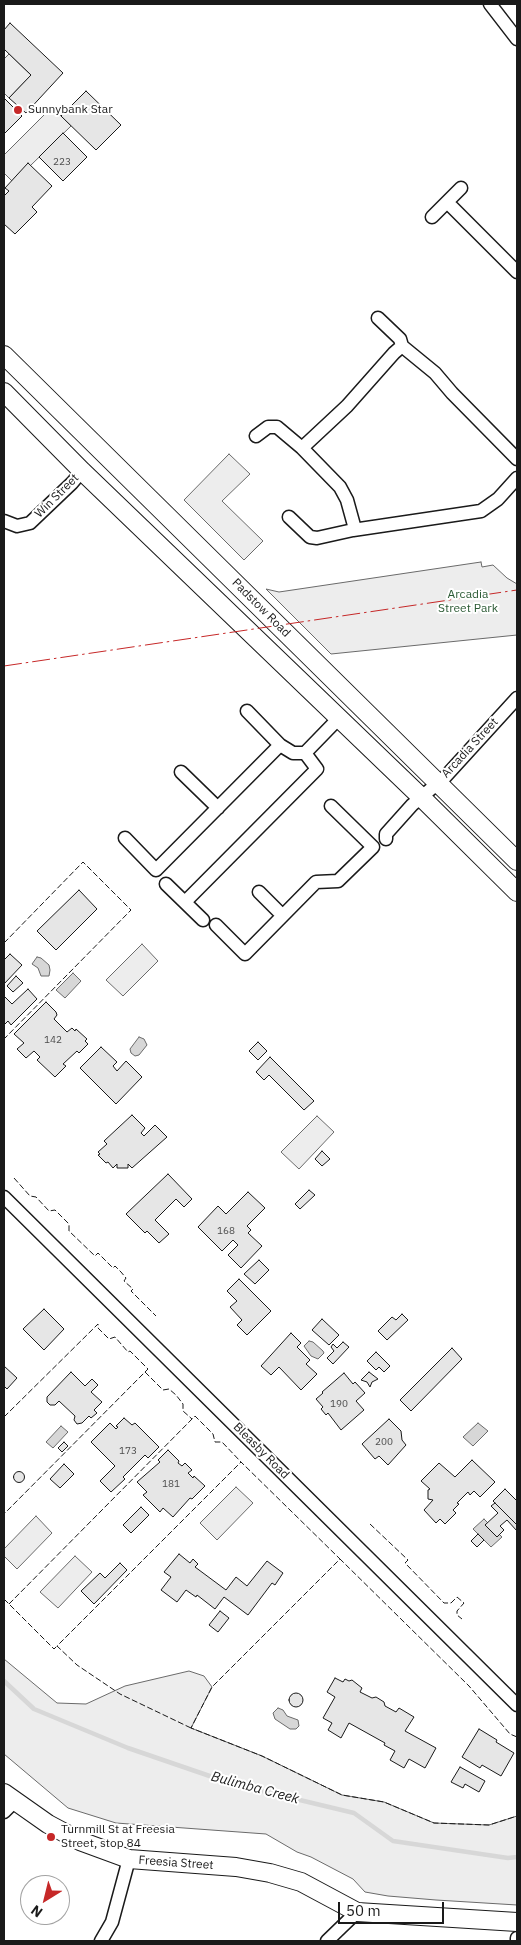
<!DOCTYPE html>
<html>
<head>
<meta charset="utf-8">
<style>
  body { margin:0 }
  #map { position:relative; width:521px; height:1945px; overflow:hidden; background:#fff; font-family:"IBM Plex Sans",sans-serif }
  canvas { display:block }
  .frame { position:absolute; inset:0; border:5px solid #1a1a1a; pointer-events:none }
  .north { position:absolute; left:20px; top:1875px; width:50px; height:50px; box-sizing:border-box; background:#fff; border:1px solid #a3a3a3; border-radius:50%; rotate:216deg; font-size:14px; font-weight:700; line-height:20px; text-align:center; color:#1a1a1a }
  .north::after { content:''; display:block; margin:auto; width:18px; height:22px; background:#c62828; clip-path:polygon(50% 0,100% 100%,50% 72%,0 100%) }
  .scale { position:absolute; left:338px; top:1902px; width:106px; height:22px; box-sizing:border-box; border:2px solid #1a1a1a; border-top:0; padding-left:6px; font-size:15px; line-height:18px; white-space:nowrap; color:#1a1a1a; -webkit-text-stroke:4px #fff; paint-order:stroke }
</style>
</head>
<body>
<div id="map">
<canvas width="521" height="1945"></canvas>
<div class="frame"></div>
<div class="north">N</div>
<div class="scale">50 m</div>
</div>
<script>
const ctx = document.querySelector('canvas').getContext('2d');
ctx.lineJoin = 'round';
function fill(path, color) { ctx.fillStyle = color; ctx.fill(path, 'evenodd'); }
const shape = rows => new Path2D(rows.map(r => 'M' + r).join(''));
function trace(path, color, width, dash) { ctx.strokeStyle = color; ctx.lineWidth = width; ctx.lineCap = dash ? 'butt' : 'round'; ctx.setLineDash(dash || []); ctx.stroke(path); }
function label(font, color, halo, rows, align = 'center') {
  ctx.font = font + ' "IBM Plex Sans",sans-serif'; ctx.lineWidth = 4; ctx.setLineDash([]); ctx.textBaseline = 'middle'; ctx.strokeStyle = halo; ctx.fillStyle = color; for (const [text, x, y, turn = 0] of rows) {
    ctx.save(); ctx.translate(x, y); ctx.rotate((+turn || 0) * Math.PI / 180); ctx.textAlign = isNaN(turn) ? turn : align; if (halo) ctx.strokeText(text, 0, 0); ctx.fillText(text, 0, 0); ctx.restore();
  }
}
const built = shape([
  [9,54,31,75,9,98,4,93,4,59,9,54],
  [52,107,71,126,30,166,28,164,12,181,4,173,4,155,52,107],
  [229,454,250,474,222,501,263,541,244,560,184,500,229,454],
  [481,562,482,567,493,565,507,578,517,584,517,635,331,654,266,589,279,592,481,562],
  [142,944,158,961,123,996,106,980,142,944],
  [317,1116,334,1132,299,1169,281,1152,317,1116],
  [236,1487,253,1503,217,1540,200,1523,236,1487],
  [36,1516,52,1533,17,1569,4,1556,4,1549,36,1516],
  [75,1556,92,1572,58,1608,40,1592,75,1556],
  [4,1659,57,1703,86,1704,125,1686,189,1671,204,1676,212,1687,191,1728,262,1756,342,1795,384,1802,434,1823,489,1825,517,1816,517,1905,436,1900,388,1896,365,1892,353,1879,311,1857,297,1852,266,1834,116,1823,68,1808,4,1754,4,1659]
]);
const water = shape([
  [37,957,41,958,49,965,50,970,49,976,41,976,38,968,32,964,37,957],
  [73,973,81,981,65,998,56,990,73,973],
  [139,1037,144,1039,147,1045,139,1055,135,1056,131,1053,130,1049,139,1037],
  [309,1341,313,1342,323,1351,324,1353,318,1359,311,1356,304,1346,309,1341],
  [478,1423,488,1431,473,1446,463,1437,478,1423],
  [61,1426,68,1432,53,1448,46,1442,61,1426],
  [484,1519,502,1537,491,1547,473,1529,484,1519],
  [278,1708,283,1710,287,1716,298,1720,299,1726,296,1729,290,1729,275,1719,273,1713,278,1708]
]);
const stream = shape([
  [4,1681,34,1709,128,1748,233,1784,354,1813,393,1841,508,1858,517,1857]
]);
const building = shape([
  [10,23,63,73,26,113,9,98,31,75,4,49,4,30,10,23],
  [86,91,121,125,96,150,61,116,86,91],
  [4,98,22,116,4,134,4,98],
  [63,133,87,157,63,181,39,157,63,133],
  [28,163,52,186,32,207,37,212,15,234,4,224,4,196,9,191,5,188,28,163],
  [79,890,97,909,56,950,37,931,79,890],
  [10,954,22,965,4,984,4,960,10,954],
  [16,976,23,983,13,992,7,986,16,976],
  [28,989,37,999,11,1025,8,1021,4,1025,4,996,12,1004,28,989],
  [46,1002,56,1012,57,1015,54,1019,67,1032,72,1028,75,1031,76,1029,87,1039,85,1041,88,1044,79,1053,77,1051,63,1064,66,1066,55,1077,37,1060,40,1057,34,1051,26,1058,17,1049,24,1043,14,1034,46,1002],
  [258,1042,267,1051,258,1060,249,1051,258,1042],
  [101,1047,117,1062,113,1066,117,1071,126,1061,142,1077,116,1104,80,1068,101,1047],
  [270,1057,314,1101,304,1110,269,1075,264,1080,256,1072,270,1057],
  [132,1115,145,1128,141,1133,144,1136,155,1125,167,1137,132,1168,128,1164,128,1168,117,1168,117,1164,113,1168,108,1162,106,1163,98,1155,100,1154,98,1152,107,1144,104,1141,132,1115],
  [322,1151,330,1159,322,1166,315,1159,322,1151],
  [168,1174,192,1199,184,1207,176,1199,155,1220,169,1234,159,1243,147,1231,145,1233,126,1214,168,1174],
  [309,1190,315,1195,300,1209,295,1204,309,1190],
  [248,1192,265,1208,247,1226,251,1230,248,1233,262,1246,241,1268,228,1255,238,1245,233,1240,222,1251,198,1227,218,1206,226,1214,248,1192],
  [259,1260,269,1270,255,1284,244,1274,259,1260],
  [239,1279,271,1311,247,1335,237,1325,242,1320,230,1307,237,1301,227,1291,239,1279],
  [44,1309,64,1329,44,1350,23,1329,44,1309],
  [402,1314,408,1320,387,1340,378,1331,392,1317,396,1320,402,1314],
  [322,1319,339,1335,329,1345,312,1330,322,1319],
  [291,1333,301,1343,297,1347,310,1360,306,1364,317,1374,301,1390,279,1367,271,1375,261,1366,291,1333],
  [343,1342,349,1347,333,1364,327,1358,334,1351,331,1347,333,1344,337,1348,343,1342],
  [452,1348,462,1359,411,1411,400,1400,452,1348],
  [376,1352,390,1366,384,1372,379,1367,376,1370,367,1361,376,1352],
  [4,1366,17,1378,7,1389,4,1386,4,1366],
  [71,1372,85,1386,92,1379,98,1385,91,1392,102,1402,94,1410,97,1413,91,1418,89,1416,82,1423,77,1424,74,1420,75,1416,59,1401,55,1405,50,1405,47,1402,47,1397,71,1372],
  [369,1372,378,1379,372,1382,370,1387,367,1382,361,1380,369,1372],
  [344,1373,353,1384,355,1382,365,1393,356,1401,364,1410,341,1430,328,1413,326,1415,321,1409,323,1407,316,1399,323,1393,322,1392,344,1373],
  [124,1418,132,1425,135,1423,159,1447,148,1458,145,1455,123,1477,125,1479,111,1492,100,1481,115,1466,91,1442,110,1423,116,1429,118,1427,116,1426,124,1418],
  [389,1419,401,1431,402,1440,406,1445,388,1465,379,1456,375,1459,362,1444,389,1419],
  [64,1442,68,1446,62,1452,58,1448,64,1442],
  [168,1450,179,1461,178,1463,182,1466,185,1463,192,1470,188,1473,193,1478,194,1476,205,1486,192,1499,190,1498,173,1517,163,1508,160,1512,143,1495,147,1492,137,1482,160,1462,158,1460,168,1450],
  [472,1460,495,1482,480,1497,474,1491,470,1495,468,1492,457,1503,459,1504,453,1510,456,1513,445,1524,440,1519,436,1523,424,1510,433,1500,428,1499,428,1490,430,1489,421,1481,439,1463,455,1477,472,1460],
  [64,1464,74,1474,60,1488,50,1479,64,1464],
  '13.5 1477a5.5 5.5 0 1 1 11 0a5.5 5.5 0 1 1-11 0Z',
  [505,1489,516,1500,517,1499,517,1525,493,1501,505,1489],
  [495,1503,517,1525,517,1531,507,1520,500,1526,504,1530,497,1537,485,1525,498,1513,491,1506,495,1503],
  [141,1507,149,1515,131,1533,123,1525,141,1507],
  [478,1534,484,1540,477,1547,471,1541,478,1534],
  [179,1554,190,1563,193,1559,198,1564,195,1567,226,1590,236,1577,247,1586,267,1561,283,1573,275,1585,272,1583,248,1615,224,1597,215,1609,197,1595,196,1597,186,1590,177,1602,161,1590,171,1577,164,1572,179,1554],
  [120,1563,127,1570,94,1604,81,1591,100,1573,105,1578,120,1563],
  [220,1611,229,1618,218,1632,209,1625,220,1611],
  [335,1678,343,1682,345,1679,349,1681,352,1680,362,1688,360,1692,372,1698,376,1697,384,1702,385,1706,396,1712,399,1708,414,1717,405,1731,436,1748,425,1768,409,1759,404,1768,390,1760,395,1751,384,1745,385,1743,349,1723,341,1738,328,1730,332,1723,323,1718,335,1697,327,1692,335,1678],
  '289 1700a7 7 0 1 1 14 0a7 7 0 1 1-14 0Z',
  [479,1729,497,1740,496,1742,514,1753,501,1776,482,1765,480,1768,462,1757,479,1729],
  [460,1767,485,1781,479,1792,465,1784,463,1788,451,1782,460,1767]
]);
const street = shape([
  [490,4,517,39],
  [447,202,517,272],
  [432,217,461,188],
  [378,318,400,339,402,346],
  [256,436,268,427,277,427,302,448,340,487,347,500,355,529],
  [302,448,347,406,394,353,402,346,435,373,452,393,517,459],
  [289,517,310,537,317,538,353,530,481,511,498,499,517,478],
  [4,521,17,526,30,523,72,483,82,471],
  [247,711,280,745],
  [305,753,339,718],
  [181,772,218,808],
  [125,838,156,870,280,745,293,753,305,753],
  [386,839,386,834,412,805,445,777,517,698],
  [166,884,203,920],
  [259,892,282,915],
  [185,902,317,769,305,753],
  [216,925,245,954,316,882,338,881,373,847,331,806],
  [4,1197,517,1705],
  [4,1812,15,1801],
  [101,1941,112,1922,129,1859],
  [327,1941,357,1912],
  [517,1941,517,1938]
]);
const secondary = shape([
  [4,355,517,861],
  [4,392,82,471,420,796,517,892],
  [4,1793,48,1824,80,1841,129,1859,236,1867,270,1873,301,1882,357,1912,517,1922]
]);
const fence = shape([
  [4,943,83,862,131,910,4,1039],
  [14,1178,30,1196,36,1197,49,1211,55,1210,69,1224,69,1231,95,1256,98,1253,113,1268,115,1266,121,1272,126,1278,124,1281,133,1289,131,1291,156,1316],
  [145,1372,163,1390,169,1389,176,1395,183,1404,183,1411,192,1419],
  [4,1417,98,1324,98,1328,109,1339,115,1337,128,1352,130,1351,148,1369,4,1514],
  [370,1524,408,1560,405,1563,444,1603,451,1603,457,1597,464,1603,457,1611,457,1615,462,1619],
  [4,1599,54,1649,57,1646],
  [9,1604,195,1416,213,1434,215,1442,222,1442,241,1462],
  [191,1728,120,1694,77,1665,57,1646,241,1462,340,1559],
  [517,1737,510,1734,469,1686,340,1559,212,1687,191,1728,262,1756,342,1795,384,1802,434,1823,489,1825,517,1816]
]);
const power = shape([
  [4,666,517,590]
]);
const markers = [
  [18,110,5,"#c62828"],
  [51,1837,5,"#c62828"]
];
const numberNames = [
  ["223",62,162],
  ["142",53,1040],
  ["168",226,1231],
  ["190",339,1404],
  ["200",384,1442],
  ["173",128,1451],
  ["181",171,1484]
];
const poiNames = [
  ["Sunnybank Star",28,110],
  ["Turnmill St at Freesia",61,1830],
  ["Street, stop 84",61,1844]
];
const streetNames = [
  ["Win Street",57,496,-45],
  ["Padstow Road",261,608,45],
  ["Arcadia Street",470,748,-47],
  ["Bleasby Road",261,1451,45],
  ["Freesia Street",176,1863,4]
];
const parkNames = [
  ["Arcadia",468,595],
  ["Street Park",468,609]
];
const waterNames = [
  ["Bulimba Creek",255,1788,15]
];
fill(built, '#ededed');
trace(built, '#6a6a6a', 1);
fill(water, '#d7d7d7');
trace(water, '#6a6a6a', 1);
trace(stream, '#d7d7d7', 4.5);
fill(building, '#e6e6e6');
trace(building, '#1a1a1a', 1);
trace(street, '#1a1a1a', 15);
trace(secondary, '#1a1a1a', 20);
trace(street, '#fff', 12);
trace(secondary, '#fff', 18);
trace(fence, '#1a1a1a', 1, [6, 2.5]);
trace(power, '#c62828', 1, [18, 4, 2.5, 4]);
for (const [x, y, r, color] of markers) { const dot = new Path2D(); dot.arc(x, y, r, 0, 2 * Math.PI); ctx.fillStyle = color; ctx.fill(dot); trace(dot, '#fff', 2); }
label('10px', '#4d4d4d', null, numberNames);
label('12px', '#1a1a1a', '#fff', poiNames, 'left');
label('12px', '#1a1a1a', '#fff', streetNames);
label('12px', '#2b5a34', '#fff', parkNames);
label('italic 14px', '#1a1a1a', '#fff', waterNames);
</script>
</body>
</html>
